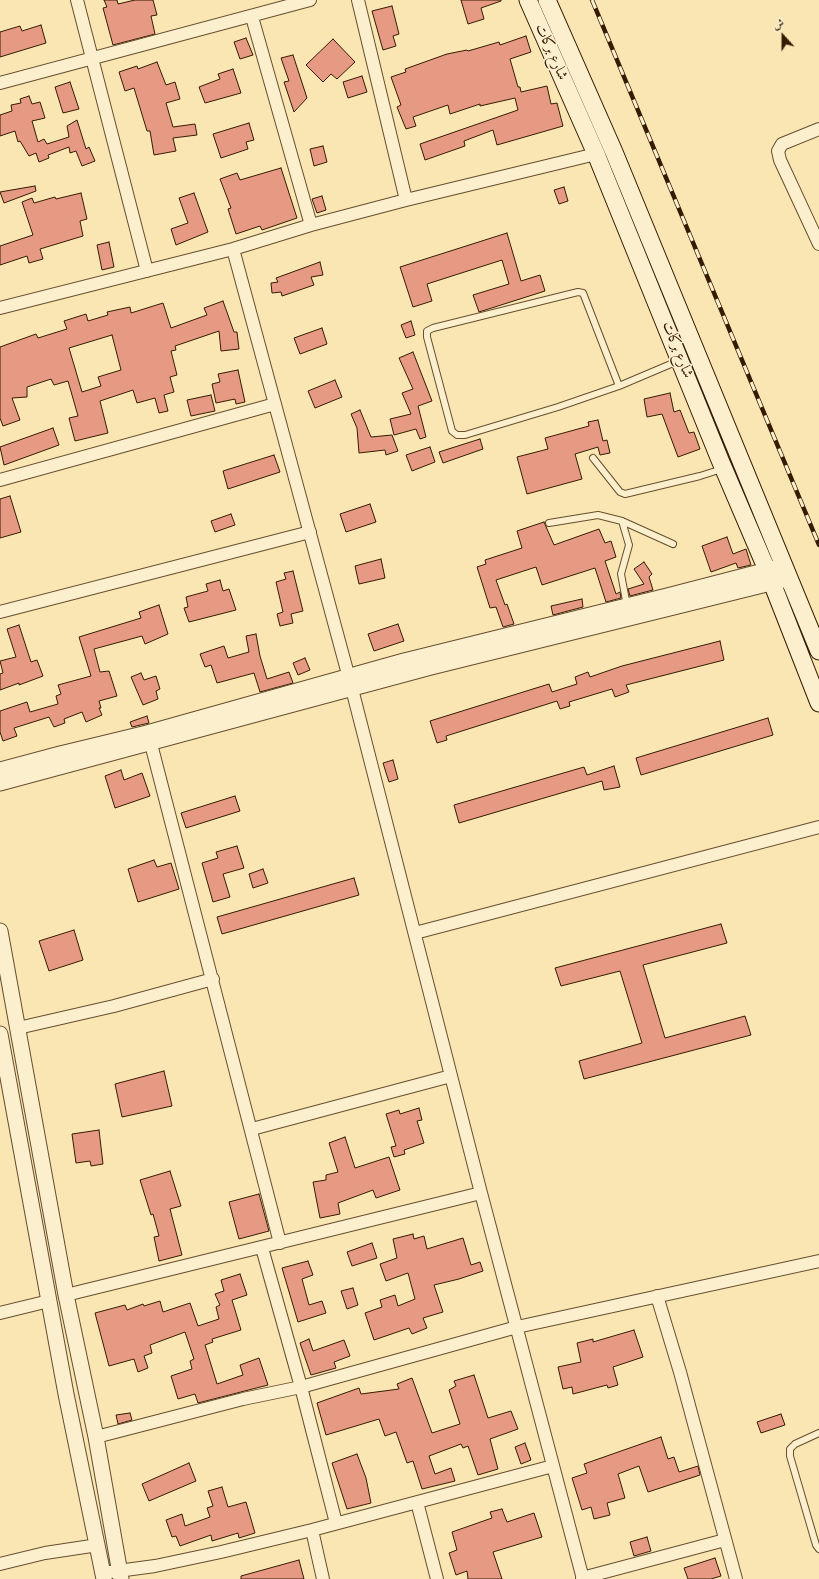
<!DOCTYPE html>
<html>
<head>
<meta charset="utf-8">
<style>
  body { margin:0 }
  #map { position:relative; width:819px; height:1579px; overflow:hidden; background:#fae6b3; font-family:"Libre Bodoni",Amiri,serif }
  canvas { display:block }
  .north { position:absolute; left:763px; top:16px; width:40px; height:40px; -webkit-text-stroke:3px #fcefce; paint-order:stroke; rotate:339deg; font-size:11px; font-weight:700; line-height:16px; text-align:center; color:#351b01 }
  .north::after { content:''; display:block; margin:auto; width:14px; height:18px; background:#351b01; clip-path:polygon(50% 0,100% 100%,50% 72%,0 100%) }
</style>
</head>
<body>
<div id="map">
<canvas width="819" height="1579"></canvas>
<div class="north">ش</div>
</div>
<script>
const ctx = document.querySelector('canvas').getContext('2d');
ctx.lineJoin = 'round';
function fill(path, color) { ctx.fillStyle = color; ctx.fill(path, 'evenodd'); }
const shape = rows => new Path2D(rows.map(r => 'M' + r).join(''));
function trace(path, color, width, dash) { ctx.strokeStyle = color; ctx.lineWidth = width; ctx.lineCap = dash ? 'butt' : 'round'; ctx.setLineDash(dash || []); ctx.stroke(path); }
function label(font, color, halo, rows, align = 'center') {
  ctx.font = font + ' "Libre Bodoni",Amiri,serif'; ctx.lineWidth = 3; ctx.setLineDash([]); ctx.textBaseline = 'middle'; ctx.strokeStyle = halo; ctx.fillStyle = color; for (const [text, x, y, turn = 0] of rows) {
    ctx.save(); ctx.translate(x, y); ctx.rotate((+turn || 0) * Math.PI / 180); ctx.textAlign = isNaN(turn) ? turn : align; if (halo) ctx.strokeText(text, 0, 0); ctx.fillText(text, 0, 0); ctx.restore();
  }
}
const building = shape([
  [104,0,117,0,118,4,135,0,153,0,157,15,151,16,155,34,113,45,103,8,107,7,104,0],
  [461,0,501,0,501,1,481,8,484,19,468,24,461,0],
  [392,6,399,34,393,36,396,46,383,50,372,11,392,6],
  [41,25,46,43,0,57,0,32,20,26,22,31,41,25],
  [526,36,531,52,510,59,518,87,520,87,521,92,547,86,551,104,557,103,563,126,497,145,493,130,464,141,465,146,425,160,420,144,518,110,515,98,480,106,480,104,450,114,448,105,413,117,416,126,406,129,397,107,401,105,391,77,406,72,405,69,447,54,467,50,468,51,499,42,500,45,526,36],
  [246,38,253,55,240,59,234,42,246,38],
  [333,39,355,62,337,79,331,74,323,82,306,65,333,39],
  [293,55,307,98,294,112,284,82,289,81,281,58,293,55],
  [157,62,166,85,175,82,180,99,166,103,173,127,195,124,197,135,173,138,176,151,154,155,150,131,147,131,134,88,125,91,119,72,137,66,138,69,157,62],
  [233,69,241,93,205,103,199,87,220,79,218,74,233,69],
  [362,76,367,92,348,98,343,82,362,76],
  [70,82,79,109,63,113,55,87,70,82],
  [29,96,32,104,40,102,45,118,32,121,38,142,44,139,47,144,69,137,67,126,77,120,86,149,89,147,95,161,82,166,76,151,70,153,69,147,48,155,49,158,39,162,36,153,29,156,20,141,18,142,15,131,0,136,0,115,12,111,11,105,21,103,20,99,29,96],
  [249,123,254,140,246,142,248,149,221,158,213,134,249,123],
  [323,146,327,162,314,166,310,149,323,146],
  [281,168,297,218,262,230,260,226,236,234,228,209,231,208,220,179,237,173,240,180,281,168],
  [35,186,36,191,4,203,0,192,35,186],
  [564,187,568,201,559,204,554,190,564,187],
  [81,193,87,219,80,221,83,236,40,249,43,259,29,263,27,256,0,265,0,246,33,235,22,202,32,198,34,203,55,197,56,199,81,193],
  [194,193,208,232,176,245,171,229,188,223,179,198,194,193],
  [322,196,326,210,317,213,312,199,322,196],
  [507,233,521,281,540,275,545,291,479,312,473,295,509,284,502,260,427,284,432,301,413,307,400,267,507,233],
  [109,242,114,267,102,270,97,245,109,242],
  [320,262,323,275,311,277,314,285,282,296,281,292,272,293,271,283,278,282,276,278,320,262],
  [223,301,234,332,237,332,239,349,221,351,219,331,175,346,176,350,171,351,177,375,170,377,174,392,164,395,168,411,159,413,155,398,137,403,133,390,100,401,108,433,75,441,69,418,78,416,68,381,54,385,51,379,27,387,27,397,12,398,20,420,3,426,0,418,0,347,36,334,38,338,67,329,64,321,86,314,88,321,108,315,107,312,130,307,131,313,163,303,171,328,207,315,204,308,223,301],
  [112,335,121,370,98,377,101,386,82,392,69,348,112,335],
  [411,321,415,335,406,338,401,325,411,321],
  [322,328,327,344,300,354,294,338,322,328],
  [413,352,432,401,418,406,426,437,420,439,416,429,394,435,390,419,411,414,402,393,413,389,399,358,413,352],
  [238,370,245,402,236,404,235,399,216,403,212,384,220,382,218,374,238,370],
  [335,380,342,397,315,408,308,391,335,380],
  [670,393,674,412,680,410,689,433,694,432,700,449,678,457,662,414,647,417,644,399,670,393],
  [211,395,215,411,191,416,187,400,211,395],
  [360,410,371,437,392,435,398,451,386,455,385,450,359,453,357,428,351,414,360,410],
  [598,420,603,441,607,440,610,453,600,455,598,447,575,454,582,479,527,494,517,457,548,449,545,438,589,426,588,422,598,420],
  [53,428,59,445,4,465,0,447,53,428],
  [480,439,483,449,443,463,439,452,480,439],
  [430,447,435,462,412,471,406,455,430,447],
  [274,455,280,472,228,489,223,471,274,455],
  [10,496,21,532,0,538,0,499,10,496],
  [370,504,376,522,346,532,340,514,370,504],
  [231,514,235,525,215,532,211,521,231,514],
  [544,522,554,545,599,529,605,543,611,541,616,557,605,561,616,594,620,592,621,598,606,602,595,568,542,585,536,567,496,580,505,605,507,604,514,624,503,627,496,607,490,608,477,567,486,564,485,560,522,548,517,531,544,522],
  [727,537,733,554,746,549,751,565,738,568,736,563,711,572,702,546,727,537],
  [381,559,385,578,359,584,355,566,381,559],
  [644,562,652,574,649,577,653,590,630,596,628,589,644,584,634,569,644,562],
  [293,571,303,611,291,614,293,623,280,626,277,614,283,612,276,582,286,579,284,573,293,571],
  [220,580,223,591,229,589,236,610,189,622,184,608,188,607,186,597,208,591,206,584,220,580],
  [582,599,583,607,553,615,551,606,582,599],
  [159,605,168,634,145,644,142,636,94,649,100,672,109,671,117,696,99,701,101,708,99,708,102,715,86,722,82,712,64,719,65,723,54,727,49,717,14,728,17,736,3,741,0,732,0,711,27,702,30,712,58,704,56,696,61,694,58,685,91,676,79,637,141,618,139,612,159,605],
  [398,624,404,641,374,651,368,634,398,624],
  [19,625,31,662,37,660,43,676,19,685,19,683,0,690,0,674,3,673,0,661,16,657,7,629,19,625],
  [256,634,260,656,267,679,289,672,293,683,260,692,254,673,217,683,211,665,205,667,200,654,224,646,228,658,249,652,246,636,256,634],
  [720,641,724,660,626,685,629,692,615,697,612,689,569,702,570,706,560,709,557,701,446,736,447,740,437,743,430,721,549,684,552,692,577,684,575,677,588,672,590,677,622,666,720,641],
  [305,658,310,670,298,675,293,663,305,658],
  [141,673,144,680,156,676,160,689,156,691,158,699,143,705,131,677,141,673],
  [147,716,149,723,132,727,130,722,147,716],
  [768,718,773,735,641,775,636,758,768,718],
  [393,760,398,779,389,782,383,763,393,760],
  [614,766,620,787,604,790,602,781,459,823,454,805,584,767,587,775,614,766],
  [121,770,124,780,142,773,150,796,115,808,105,776,121,770],
  [235,796,240,811,186,828,181,813,235,796],
  [237,846,244,868,223,874,230,897,213,902,202,863,218,858,216,852,237,846],
  [154,860,157,867,171,863,179,889,138,902,128,869,154,860],
  [263,869,268,883,253,888,249,874,263,869],
  [354,878,359,895,222,934,217,917,354,878],
  [721,924,727,943,643,965,665,1038,745,1016,751,1035,584,1079,579,1061,642,1043,620,971,561,986,555,968,721,924],
  [74,930,83,960,49,971,39,941,74,930],
  [164,1071,172,1106,122,1117,115,1084,164,1071],
  [419,1108,422,1120,417,1121,424,1143,404,1150,405,1154,394,1157,391,1147,396,1146,386,1114,399,1110,400,1114,419,1108],
  [99,1130,103,1164,91,1166,90,1161,76,1163,72,1134,99,1130],
  [345,1137,355,1168,389,1157,400,1190,376,1198,373,1190,338,1203,340,1214,320,1218,313,1182,326,1180,326,1175,338,1172,329,1143,345,1137],
  [170,1171,181,1206,170,1209,182,1255,159,1261,154,1237,159,1236,153,1214,151,1215,140,1180,170,1171],
  [259,1194,269,1231,239,1239,229,1202,259,1194],
  [413,1234,414,1239,424,1236,427,1249,463,1238,471,1265,480,1262,483,1271,459,1279,434,1285,443,1312,423,1318,427,1328,412,1334,409,1328,374,1340,365,1313,382,1307,380,1300,395,1295,398,1306,415,1299,408,1273,386,1281,380,1264,397,1258,393,1239,413,1234],
  [372,1243,377,1258,352,1266,347,1252,372,1243],
  [308,1261,313,1275,302,1279,309,1305,322,1301,326,1313,298,1322,282,1268,308,1261],
  [240,1274,247,1295,232,1300,241,1330,212,1339,213,1342,205,1345,217,1384,243,1375,240,1365,259,1358,268,1385,198,1403,195,1394,178,1399,171,1376,192,1369,190,1361,194,1359,185,1332,150,1345,152,1353,144,1356,148,1368,138,1372,134,1359,109,1366,95,1313,125,1305,127,1310,143,1304,144,1306,160,1301,163,1312,190,1303,198,1326,219,1319,216,1307,220,1305,215,1294,224,1291,221,1280,240,1274],
  [353,1288,358,1305,347,1309,341,1291,353,1288],
  [634,1330,643,1357,613,1367,618,1385,608,1388,607,1385,573,1394,572,1387,563,1389,558,1367,581,1362,577,1343,593,1339,593,1342,634,1330],
  [309,1339,313,1351,344,1340,350,1356,334,1362,336,1368,311,1375,300,1343,309,1339],
  [474,1375,488,1418,511,1411,518,1429,490,1439,498,1469,478,1475,468,1446,463,1448,461,1444,429,1456,435,1474,451,1468,455,1481,422,1489,413,1461,407,1463,396,1432,385,1436,379,1419,326,1435,317,1403,359,1388,361,1394,399,1389,397,1384,412,1378,432,1433,460,1424,449,1390,456,1386,454,1381,474,1375],
  [130,1413,132,1420,118,1424,116,1415,130,1413],
  [781,1414,785,1425,761,1433,757,1422,781,1414],
  [661,1437,668,1459,674,1457,679,1472,698,1466,700,1475,648,1492,639,1466,618,1474,625,1498,607,1503,610,1515,594,1519,591,1507,582,1510,572,1478,587,1473,584,1464,661,1437],
  [525,1443,531,1460,521,1464,515,1447,525,1443],
  [357,1454,366,1478,371,1503,347,1509,332,1463,357,1454],
  [189,1463,196,1481,149,1501,142,1484,189,1463],
  [222,1487,228,1507,246,1502,255,1533,239,1538,238,1533,212,1541,211,1535,180,1546,176,1536,172,1537,166,1520,182,1514,185,1526,210,1517,207,1508,213,1506,208,1491,222,1487],
  [502,1509,507,1522,534,1513,542,1537,493,1552,502,1579,468,1579,467,1571,456,1575,449,1553,457,1550,452,1532,492,1518,490,1512,502,1509],
  [647,1537,651,1551,634,1556,630,1542,647,1537],
  [715,1558,721,1576,711,1579,688,1579,684,1568,715,1558],
  [299,1560,304,1579,241,1579,241,1576,299,1560]
]);
const service = shape([
  [619,386,583,293,578,292,433,328,427,331,427,337,452,431,457,435,465,435,558,407,619,386,678,361],
  [593,458,620,492,625,494,700,476,722,469],
  [622,521,629,545,621,574,627,606],
  [549,523,598,515,622,521,673,544],
  [819,1433,795,1444,790,1449,790,1456,816,1545,819,1549]
]);
const minor = shape([
  [77,0,147,271],
  [358,0,406,200],
  [252,17,311,225],
  [0,83,310,0],
  [819,129,782,144,778,151,780,160,819,244],
  [233,249,352,689,481,1193,583,1579],
  [0,308,233,249,311,225,406,200,596,154],
  [0,480,275,404],
  [0,612,310,532],
  [151,744,280,1243],
  [415,933,819,827],
  [18,1028,114,1006,213,979],
  [252,1129,451,1076],
  [262,1248,301,1387,336,1523],
  [66,1295,481,1193],
  [657,1296,680,1372,736,1579],
  [0,1313,49,1301],
  [96,1437,243,1399,301,1387,517,1327,819,1261],
  [417,1502,437,1579],
  [312,1530,323,1579],
  [0,1564,45,1553,98,1545],
  [103,1573,155,1566,221,1552,312,1530,553,1466],
  [582,1578,725,1540]
]);
const tertiary = shape([
  [0,770,60,754,147,733,404,661,667,596,779,567],
  [0,783,431,667,783,580],
  [0,931,66,1295,96,1437,121,1579],
  [0,1034,66,1394,104,1579]
]);
const secondary = shape([
  [528,0,596,154,720,460,767,570,819,703],
  [547,0,614,152,819,651]
]);
const rail = shape([
  [592,0,819,545]
]);
const streetNames = [
  ["شارع بركات",551,52,66],
  ["شارع بركات",677,350,68]
];
fill(building, '#e69983');
trace(building, '#351b01', 1);
trace(service, '#664e2e', 8);
trace(minor, '#664e2e', 14);
trace(tertiary, '#664e2e', 17);
trace(secondary, '#351b01', 19);
trace(service, '#fcefce', 6);
trace(minor, '#fcefce', 12);
trace(tertiary, '#fcefce', 15);
trace(secondary, '#fcefce', 17);
trace(rail, '#351b01', 4.5);
trace(rail, '#fcefce', 3, [9]);
label('15px', '#351b01', '#fcefce', streetNames);
</script>
</body>
</html>
